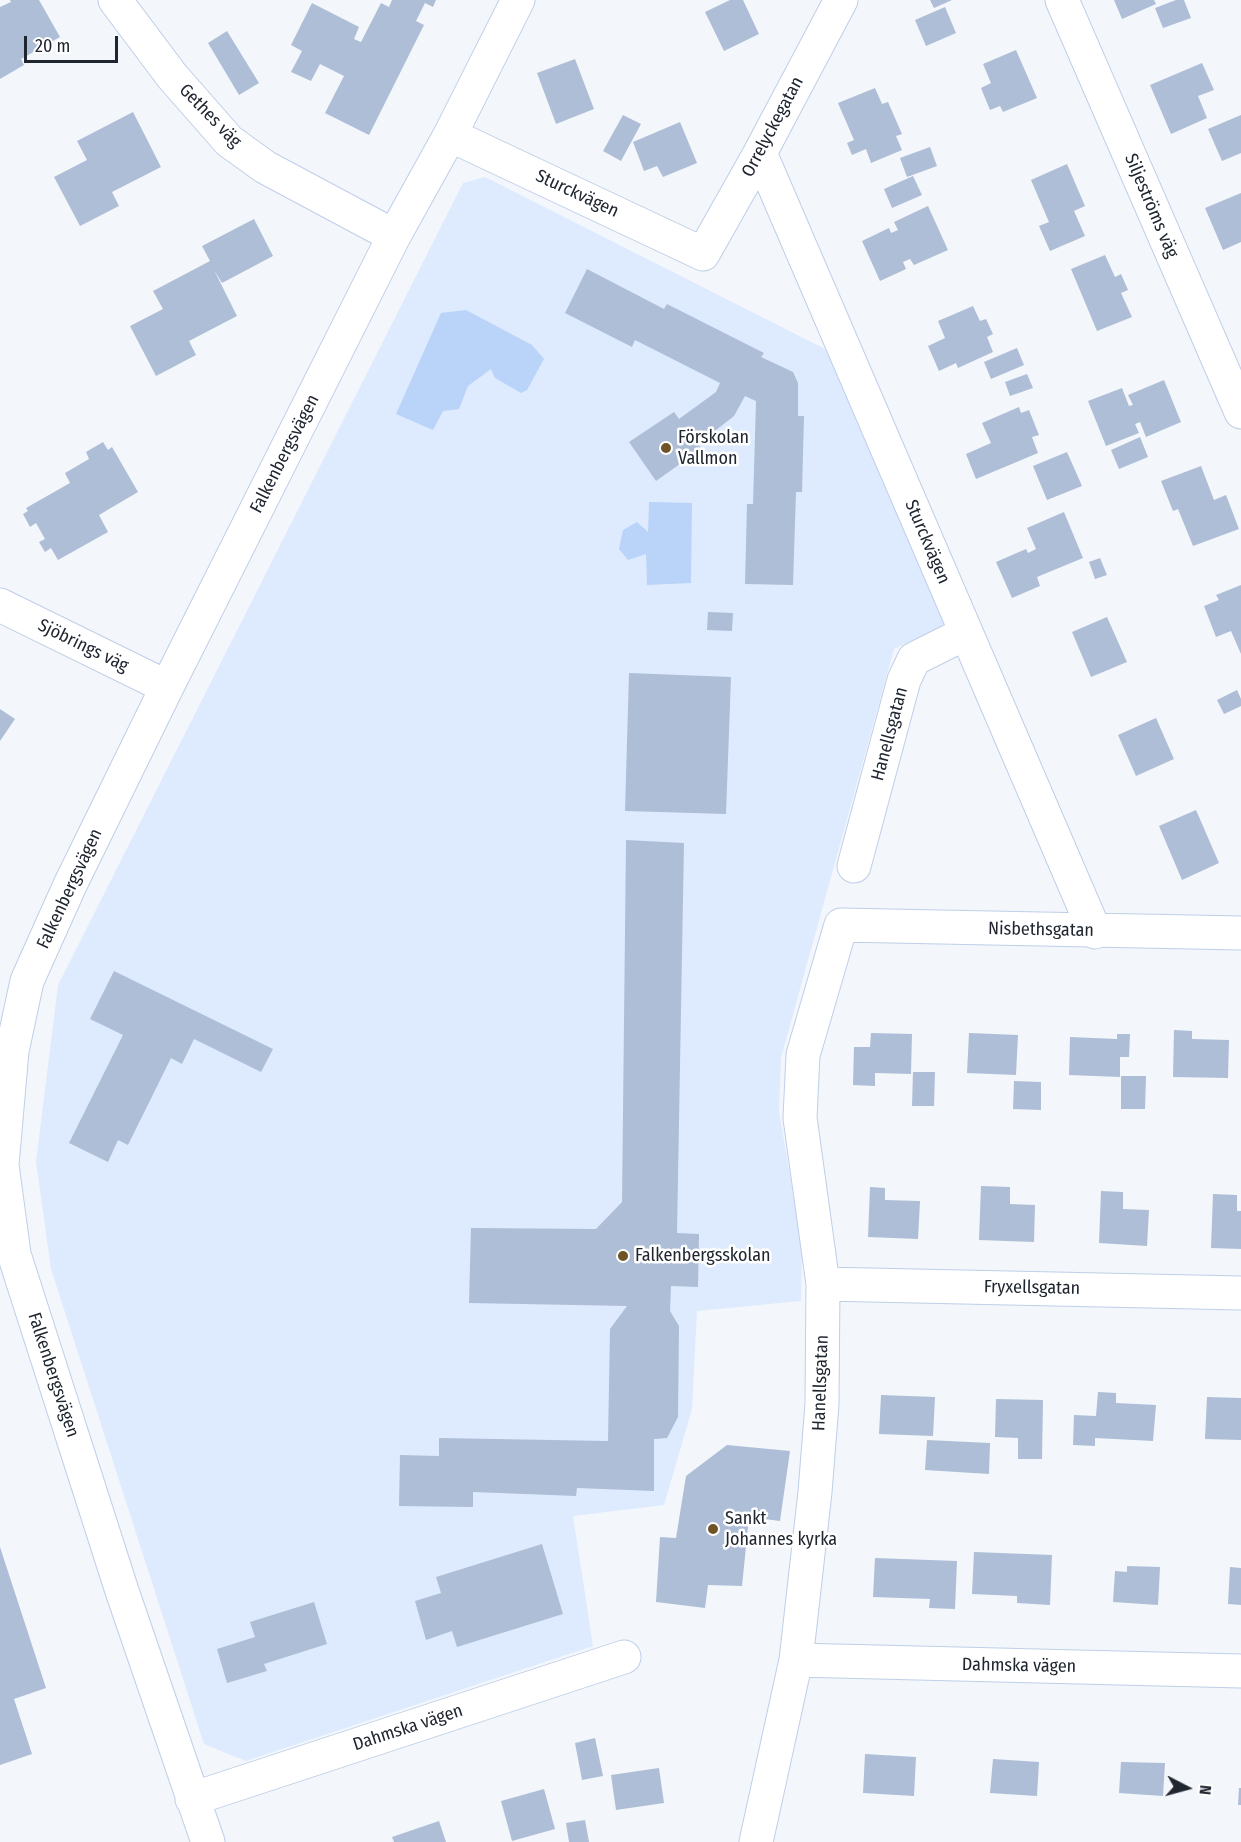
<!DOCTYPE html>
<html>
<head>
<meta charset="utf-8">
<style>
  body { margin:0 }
  #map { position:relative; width:1241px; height:1842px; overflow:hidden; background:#f3f6fb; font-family:"Fira Sans Condensed",sans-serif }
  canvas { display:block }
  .north { position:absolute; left:1157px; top:1758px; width:60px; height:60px; -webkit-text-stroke:4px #fff; paint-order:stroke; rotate:96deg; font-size:16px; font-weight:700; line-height:24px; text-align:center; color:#202630 }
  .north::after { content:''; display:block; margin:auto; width:21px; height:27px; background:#202630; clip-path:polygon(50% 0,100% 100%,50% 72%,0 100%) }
  .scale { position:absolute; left:24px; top:36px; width:94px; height:27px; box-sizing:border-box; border:3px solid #202630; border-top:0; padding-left:8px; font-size:18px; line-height:21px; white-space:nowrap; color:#202630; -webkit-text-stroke:4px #fff; paint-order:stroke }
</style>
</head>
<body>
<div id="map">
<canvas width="1241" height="1842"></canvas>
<div class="north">N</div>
<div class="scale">20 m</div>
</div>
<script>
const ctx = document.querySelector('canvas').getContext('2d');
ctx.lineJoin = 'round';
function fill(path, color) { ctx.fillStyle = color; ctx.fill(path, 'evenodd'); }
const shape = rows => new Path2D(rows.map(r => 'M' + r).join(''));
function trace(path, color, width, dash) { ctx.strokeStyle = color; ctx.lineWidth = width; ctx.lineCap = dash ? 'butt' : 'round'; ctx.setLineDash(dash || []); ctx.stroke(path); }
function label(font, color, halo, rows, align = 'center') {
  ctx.font = font + ' "Fira Sans Condensed",sans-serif'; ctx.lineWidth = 5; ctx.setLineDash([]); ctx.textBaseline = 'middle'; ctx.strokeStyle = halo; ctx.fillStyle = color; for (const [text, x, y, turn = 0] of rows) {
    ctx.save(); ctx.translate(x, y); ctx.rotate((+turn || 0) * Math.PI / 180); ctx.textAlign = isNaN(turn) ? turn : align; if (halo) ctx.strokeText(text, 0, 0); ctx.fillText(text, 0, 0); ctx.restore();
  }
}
const built = shape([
  [485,177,831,352,947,624,894,649,781,1058,779,1111,802,1246,801,1301,697,1311,692,1409,664,1505,573,1516,593,1646,246,1761,204,1744,51,1269,36,1162,58,985,463,183]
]);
const green = shape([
  [466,310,532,345,544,359,527,390,521,393,495,378,491,369,468,386,459,409,443,411,433,430,396,414,441,313],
  [649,502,692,503,691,583,647,585,646,554,628,560,619,549,623,530,637,522,648,532]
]);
const building = shape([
  [10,0,39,0,60,37,21,59,24,65,0,79,0,7,11,2],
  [392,0,436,0,433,7,425,3,416,21,424,25,369,135,325,113,344,76,320,64,311,81,291,72,302,51,291,45,312,3,359,27,354,39,361,42,381,3,389,7],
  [730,0,743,0,759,34,724,51,705,12],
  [930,0,952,0,934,8],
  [1114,0,1154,0,1156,4,1122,19],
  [1176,0,1184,0,1191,18,1163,28,1155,8],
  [945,7,956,33,926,46,915,20],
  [227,31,259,83,239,95,208,43],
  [1016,50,1037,98,1003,112,1000,106,990,110,981,88,991,83,983,64],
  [575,59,594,109,556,124,537,73],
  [1202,63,1214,90,1198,96,1207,118,1171,134,1150,85],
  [875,88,882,104,888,102,902,134,896,136,902,150,871,163,866,149,852,155,847,143,854,140,838,103],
  [133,112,161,167,112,192,119,206,80,226,54,177,87,160,77,141],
  [623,115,641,124,621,161,603,151],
  [1241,115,1241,153,1222,161,1208,129],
  [680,122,697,163,663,177,657,166,644,171,633,142],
  [930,147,937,166,907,177,900,158],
  [1067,164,1085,206,1074,211,1085,236,1050,251,1039,226,1049,222,1031,180],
  [913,176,922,195,892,208,884,189],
  [1241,193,1241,242,1223,250,1205,208],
  [928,206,948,250,914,265,910,259,903,262,906,269,880,281,862,241,889,228,891,233,898,230,894,222],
  [254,219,273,256,222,283,214,270,237,316,189,341,196,355,156,376,130,326,163,309,153,291,210,261,202,246],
  [1105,255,1115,277,1121,274,1128,290,1121,293,1132,317,1097,331,1071,269],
  [587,269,664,309,667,304,764,353,761,357,793,372,798,383,798,416,804,416,802,492,796,492,793,585,745,584,747,504,753,504,756,401,745,396,734,416,698,444,701,449,656,481,629,442,674,412,679,419,716,392,720,383,635,340,632,347,565,313],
  [973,306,980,321,986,319,993,334,987,337,993,352,958,368,956,363,939,371,928,346,945,338,938,321],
  [1017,348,1024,365,991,379,984,362],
  [1027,374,1033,388,1010,396,1005,382],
  [1164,380,1181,422,1146,437,1140,422,1135,424,1139,433,1106,446,1088,401,1122,388,1129,406,1133,405,1128,395],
  [1019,407,1021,413,1029,410,1039,435,1032,437,1038,453,976,479,966,454,991,443,982,423],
  [1140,437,1148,457,1119,469,1111,450],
  [103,442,108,450,112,447,138,492,99,515,108,532,58,560,51,548,45,552,39,542,45,539,36,523,30,527,23,514,28,511,26,508,70,483,65,473,89,459,86,452],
  [1067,452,1082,486,1047,500,1033,466],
  [1201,466,1214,500,1226,495,1239,529,1193,546,1178,509,1173,511,1161,481],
  [1064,512,1083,558,1037,577,1040,586,1012,598,996,562,1026,549,1028,553,1036,549,1027,528],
  [1100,558,1107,575,1095,579,1089,562],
  [1241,585,1241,654,1231,631,1216,637,1204,606,1219,600,1216,595],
  [708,612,733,613,732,631,707,630],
  [1107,617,1127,662,1091,677,1072,632],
  [629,673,731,677,726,814,625,811],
  [1237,690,1241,699,1241,706,1224,714,1217,700],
  [0,709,15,719,0,741],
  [1156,718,1174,759,1136,776,1118,735],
  [1196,810,1219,863,1182,880,1159,826],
  [626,840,684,843,677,1233,699,1234,698,1287,671,1286,670,1311,679,1326,678,1417,667,1438,654,1439,654,1491,577,1488,576,1496,473,1492,473,1507,399,1506,400,1455,439,1456,439,1438,608,1441,610,1329,627,1306,469,1303,471,1228,596,1229,622,1202],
  [114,971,273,1049,261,1072,194,1039,182,1064,171,1058,128,1145,118,1140,108,1162,69,1143,123,1035,90,1019],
  [1174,1030,1192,1031,1192,1039,1229,1040,1228,1078,1173,1077],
  [871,1033,912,1034,911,1074,875,1073,875,1086,853,1085,854,1047,870,1047],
  [969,1033,1018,1035,1016,1075,967,1073],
  [1117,1034,1130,1034,1129,1057,1120,1057,1120,1077,1069,1075,1070,1037,1117,1039],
  [913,1072,935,1072,934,1106,912,1106],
  [1121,1076,1146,1076,1145,1109,1121,1109],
  [1014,1081,1041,1082,1041,1110,1013,1109],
  [981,1186,1010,1187,1010,1204,1035,1205,1034,1242,979,1240],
  [870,1187,885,1188,885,1200,920,1201,918,1239,868,1237],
  [1101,1191,1123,1192,1123,1209,1149,1210,1147,1246,1099,1243],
  [1213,1194,1237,1195,1237,1211,1241,1211,1241,1249,1211,1248],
  [1098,1392,1116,1393,1116,1403,1156,1405,1153,1441,1095,1438,1095,1446,1073,1445,1074,1415,1096,1416],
  [881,1395,935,1397,933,1436,879,1434],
  [1207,1397,1241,1398,1241,1440,1205,1439],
  [996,1399,1043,1400,1042,1459,1018,1459,1018,1438,995,1437],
  [927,1440,990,1443,989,1474,925,1470],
  [727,1445,790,1451,780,1521,749,1517,742,1586,708,1585,705,1608,656,1602,660,1537,676,1538,686,1476],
  [542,1544,563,1614,457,1647,452,1631,426,1640,415,1601,441,1593,436,1577],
  [0,1547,46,1688,14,1699,32,1754,0,1765],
  [974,1552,1052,1555,1050,1605,1017,1603,1017,1596,972,1594],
  [875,1558,957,1561,955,1609,929,1608,930,1599,873,1597],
  [1127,1566,1160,1567,1158,1605,1113,1602,1115,1571,1127,1572],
  [1230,1567,1241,1568,1241,1605,1228,1604],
  [314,1602,327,1644,264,1664,267,1671,227,1683,217,1649,255,1637,250,1622],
  [595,1738,603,1776,582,1780,575,1743],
  [865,1754,916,1757,914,1796,863,1793],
  [993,1759,1039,1762,1037,1796,990,1793],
  [1121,1762,1165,1763,1163,1796,1119,1793],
  [659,1768,664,1803,616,1810,611,1775],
  [1239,1788,1241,1788,1241,1805,1238,1805],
  [544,1789,555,1829,512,1841,501,1801],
  [585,1820,589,1842,569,1842,566,1823],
  [439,1821,446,1842,394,1842,392,1837]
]);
const minor = shape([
  [115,0,172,76,229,141,265,167,394,236],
  [1062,0,1241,412],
  [450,135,703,254,760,153,841,0],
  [760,153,1095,932],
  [0,605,167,687],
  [854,866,904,680,914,659,966,633],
  [823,1284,1241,1293],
  [796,1660,1241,1671],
  [192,1799,624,1657],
  [208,1842,122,1591,14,1254,2,1165,12,1051,27,981,70,885,167,687,394,236,450,135,518,0],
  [756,1842,796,1660,815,1492,822,1404,823,1284,800,1118,803,1055,841,925,1241,933]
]);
const markers = [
  [666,448,6,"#6f5326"],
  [623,1256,6,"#6f5326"],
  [713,1529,6,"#6f5326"]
];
const streetNames = [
  ["Gethes väg",210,116,46],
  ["Orrelyckegatan",773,127,-62],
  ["Sturckvägen",577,194,25],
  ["Siljeströms väg",1151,206,67],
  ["Falkenbergsvägen",285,454,-63],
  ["Sturckvägen",927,542,67],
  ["Sjöbrings väg",83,646,26],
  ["Hanellsgatan",890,734,-75],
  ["Falkenbergsvägen",70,889,-65],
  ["Nisbethsgatan",1041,930,1],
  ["Fryxellsgatan",1032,1288,1],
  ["Falkenbergsvägen",53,1375,72],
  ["Hanellsgatan",821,1383,-88],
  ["Dahmska vägen",1019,1666,1],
  ["Dahmska vägen",408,1728,-18]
];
const poiNames = [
  ["Förskolan",678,438],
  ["Vallmon",678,459],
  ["Falkenbergsskolan",635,1256],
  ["Sankt",725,1519],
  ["Johannes kyrka",725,1540]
];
fill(built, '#deebfe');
fill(green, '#bad3f8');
fill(building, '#aebed7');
trace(minor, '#bfcfe8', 35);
trace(minor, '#fff', 33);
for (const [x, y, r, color] of markers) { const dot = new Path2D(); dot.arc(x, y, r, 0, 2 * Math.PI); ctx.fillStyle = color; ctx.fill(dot); trace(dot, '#fff', 2); }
label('18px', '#202630', '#fff', streetNames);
label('18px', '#202630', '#fff', poiNames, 'left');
</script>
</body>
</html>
